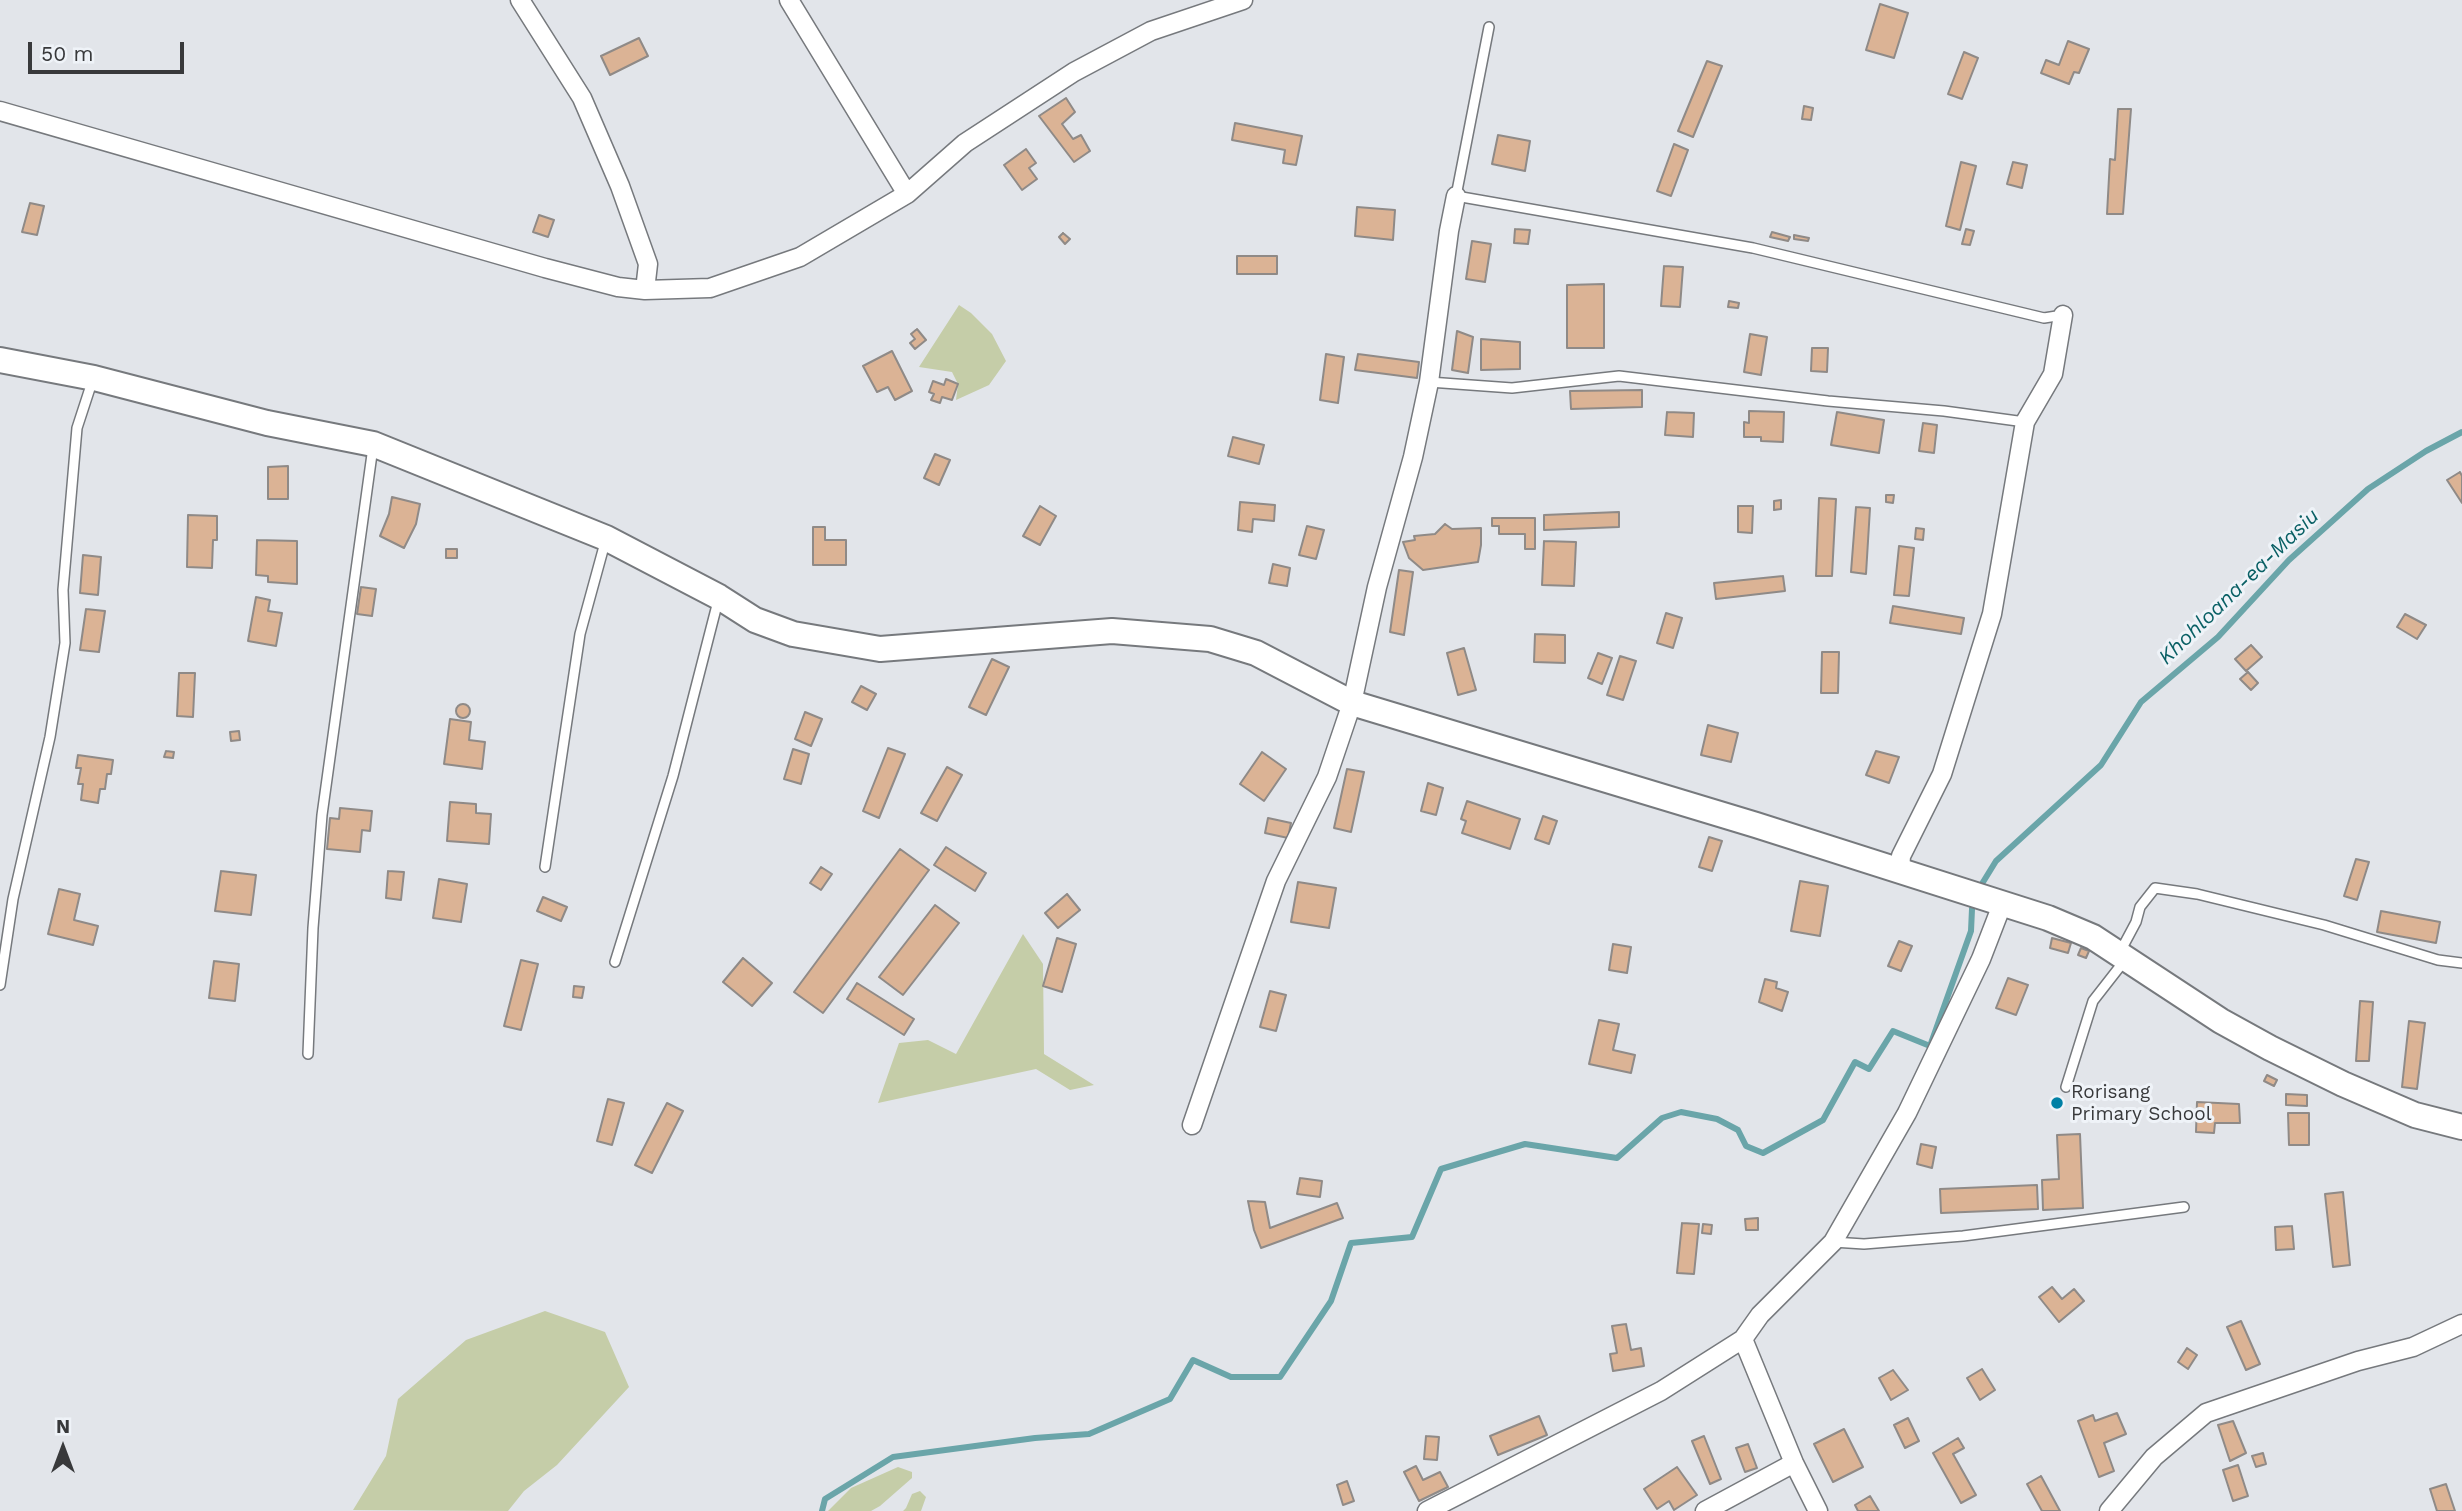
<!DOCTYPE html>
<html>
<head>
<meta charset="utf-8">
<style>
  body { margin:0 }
  #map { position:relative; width:2462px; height:1511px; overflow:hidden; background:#e2e5ea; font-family:"Work Sans",sans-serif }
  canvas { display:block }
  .north { position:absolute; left:28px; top:1413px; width:70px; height:70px; -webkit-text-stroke:5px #eff3f8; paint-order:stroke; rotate:0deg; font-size:19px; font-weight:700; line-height:28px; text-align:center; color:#38393b }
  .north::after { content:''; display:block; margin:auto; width:24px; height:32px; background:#38393b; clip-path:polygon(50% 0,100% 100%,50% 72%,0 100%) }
  .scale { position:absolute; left:28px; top:42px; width:156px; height:32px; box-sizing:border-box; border:4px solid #38393b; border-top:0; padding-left:9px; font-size:21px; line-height:24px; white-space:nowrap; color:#38393b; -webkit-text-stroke:5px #eff3f8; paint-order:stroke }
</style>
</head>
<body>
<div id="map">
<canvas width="2462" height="1511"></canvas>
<div class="north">N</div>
<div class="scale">50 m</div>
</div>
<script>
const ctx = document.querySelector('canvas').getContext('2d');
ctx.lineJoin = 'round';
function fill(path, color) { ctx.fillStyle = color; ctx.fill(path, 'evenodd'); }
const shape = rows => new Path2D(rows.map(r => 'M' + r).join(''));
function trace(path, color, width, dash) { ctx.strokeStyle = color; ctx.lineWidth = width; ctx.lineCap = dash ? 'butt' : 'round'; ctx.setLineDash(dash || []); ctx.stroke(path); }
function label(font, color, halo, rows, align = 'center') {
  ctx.font = font + ' "Work Sans",sans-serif'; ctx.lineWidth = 6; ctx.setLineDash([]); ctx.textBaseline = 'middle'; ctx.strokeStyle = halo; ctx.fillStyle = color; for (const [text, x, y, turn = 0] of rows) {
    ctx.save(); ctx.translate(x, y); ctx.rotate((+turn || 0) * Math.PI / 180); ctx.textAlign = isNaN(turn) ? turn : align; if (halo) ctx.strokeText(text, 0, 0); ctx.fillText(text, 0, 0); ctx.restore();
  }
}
const green = shape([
  [959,305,971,313,992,334,1006,361,989,385,956,400,958,384,952,372,919,367],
  [1023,934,1043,964,1044,1054,1094,1085,1070,1090,1036,1069,878,1103,899,1043,928,1040,956,1054],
  [545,1311,605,1332,629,1387,557,1465,524,1491,508,1511,353,1510,386,1456,398,1399,466,1340],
  [898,1467,912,1472,912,1478,880,1506,871,1511,828,1511,851,1488],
  [920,1491,926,1497,921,1511,903,1511,906,1508,912,1494]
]);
const stream = shape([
  [1980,887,1996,861,2101,765,2141,702,2218,637,2289,560,2368,489,2426,451,2462,432],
  [822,1511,825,1499,893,1457,1035,1438,1089,1434,1170,1399,1193,1360,1231,1377,1280,1377,1331,1301,1351,1243,1412,1237,1441,1169,1525,1144,1617,1158,1662,1118,1681,1112,1717,1119,1738,1130,1746,1146,1763,1153,1823,1120,1855,1062,1869,1069,1893,1031,1930,1046,1971,931,1972,909]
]);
const building = shape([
  [1880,4,1908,13,1894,58,1866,50,1880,4],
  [639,38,648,56,610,75,601,56,639,38],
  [2068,41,2089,49,2079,73,2074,72,2069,84,2041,73,2046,60,2059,65,2068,41],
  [1964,52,1978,58,1962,99,1948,94,1964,52],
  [1707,61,1722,66,1693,137,1678,131,1707,61],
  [1066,98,1075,112,1062,124,1073,139,1081,135,1090,151,1074,162,1039,116,1066,98],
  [1804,106,1813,108,1811,120,1802,119,1804,106],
  [2118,109,2131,109,2123,214,2107,214,2110,159,2115,160,2118,109],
  [1235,123,1302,136,1296,165,1283,163,1285,150,1232,140,1235,123],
  [1498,135,1530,141,1525,171,1492,164,1498,135],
  [1674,144,1688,150,1671,196,1657,191,1674,144],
  [1026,149,1036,163,1029,168,1037,179,1022,190,1004,165,1026,149],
  [1961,162,1976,166,1960,230,1946,226,1961,162],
  [2013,162,2027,165,2022,188,2007,184,2013,162],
  [30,203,44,206,37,235,22,232,30,203],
  [1357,207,1395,210,1393,240,1355,236,1357,207],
  [539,215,554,220,548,237,533,232,539,215],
  [1515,229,1530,230,1528,244,1514,243,1515,229],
  [1966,229,1974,231,1970,245,1962,244,1966,229],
  [1772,232,1790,237,1788,241,1770,237,1772,232],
  [1063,233,1070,239,1065,244,1059,237,1063,233],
  [1794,235,1809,238,1808,241,1794,239,1794,235],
  [1472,241,1491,244,1485,282,1466,279,1472,241],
  [1237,256,1277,256,1277,274,1237,274,1237,256],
  [1664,266,1683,267,1680,307,1661,306,1664,266],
  [1604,284,1604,348,1567,348,1567,285,1604,284],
  [1729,301,1739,303,1738,308,1728,307,1729,301],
  [917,329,926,340,915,349,910,343,915,339,911,334,917,329],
  [1457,331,1473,337,1468,373,1452,370,1457,331],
  [1750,334,1767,337,1761,375,1744,372,1750,334],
  [1481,339,1520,342,1520,369,1481,370,1481,339],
  [1812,348,1828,348,1827,372,1811,371,1812,348],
  [892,351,912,391,895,400,888,387,877,392,863,366,892,351],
  [1326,354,1344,357,1338,403,1320,400,1326,354],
  [1358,354,1419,362,1417,378,1355,370,1358,354],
  [946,379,958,384,952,400,942,397,940,403,931,400,934,394,929,392,933,381,944,385,946,379],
  [1642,390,1642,407,1571,409,1570,391,1642,390],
  [1749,411,1784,412,1783,442,1761,441,1761,437,1744,437,1744,422,1749,423,1749,411],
  [1667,412,1694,413,1693,437,1665,435,1667,412],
  [1837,412,1884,420,1879,453,1831,445,1837,412],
  [1923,423,1937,425,1934,453,1919,451,1923,423],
  [1233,437,1264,445,1259,464,1228,456,1233,437],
  [935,454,950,460,939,485,924,478,935,454],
  [288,466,288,499,268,499,268,467,288,466],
  [2460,472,2462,476,2462,503,2447,480,2460,472],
  [1886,495,1894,495,1893,503,1886,502,1886,495],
  [392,497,420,504,416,524,404,548,380,536,389,514,392,497],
  [1819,498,1836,499,1832,576,1816,576,1819,498],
  [1781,500,1781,509,1774,510,1774,501,1781,500],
  [1240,502,1275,505,1274,521,1253,519,1252,532,1238,530,1240,502],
  [1040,506,1056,516,1040,545,1023,536,1040,506],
  [1738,506,1753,506,1752,533,1738,532,1738,506],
  [1856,507,1870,508,1866,574,1851,572,1856,507],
  [1619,512,1619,527,1544,530,1544,515,1619,512],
  [188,515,217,516,217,540,213,540,212,568,187,567,188,515],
  [1492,518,1535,518,1535,549,1525,549,1525,534,1499,534,1499,526,1492,526,1492,518],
  [1445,524,1452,529,1481,528,1481,545,1478,562,1423,570,1409,558,1403,542,1415,540,1414,536,1435,534,1445,524],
  [1307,526,1324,530,1316,559,1299,555,1307,526],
  [813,527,825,527,825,540,846,540,846,565,813,565,813,527],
  [1916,528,1924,529,1923,540,1915,539,1916,528],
  [257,540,297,541,297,584,268,582,268,576,256,575,257,540],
  [1544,541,1576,542,1574,586,1542,585,1544,541],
  [1899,546,1914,548,1909,596,1894,595,1899,546],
  [446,549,457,549,457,558,446,558,446,549],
  [83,555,101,557,98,595,80,593,83,555],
  [1273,564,1290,568,1287,586,1269,583,1273,564],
  [1399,570,1413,572,1404,635,1390,632,1399,570],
  [1783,576,1785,591,1716,599,1714,583,1783,576],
  [361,587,376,589,372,616,357,614,361,587],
  [256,597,270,600,268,611,282,613,276,646,248,641,256,597],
  [1893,606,1964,618,1961,634,1890,623,1893,606],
  [86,609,105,611,99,652,80,650,86,609],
  [1666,613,1682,618,1673,648,1657,643,1666,613],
  [2405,614,2426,625,2417,639,2397,627,2405,614],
  [1535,634,1565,635,1565,663,1534,662,1535,634],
  [2251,645,2262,657,2246,671,2235,659,2251,645],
  [1464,648,1476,690,1458,695,1447,653,1464,648],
  [1822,652,1839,652,1838,693,1821,693,1822,652],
  [1598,653,1612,658,1602,684,1588,678,1598,653],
  [1620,656,1636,661,1623,700,1607,695,1620,656],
  [992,659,1009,667,986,715,969,707,992,659],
  [2248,672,2258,683,2251,690,2240,679,2248,672],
  [179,673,195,673,193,717,177,716,179,673],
  [861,686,876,694,867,710,852,702,861,686],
  '456 711a7 7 0 1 1 14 0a7 7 0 1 1-14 0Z',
  [805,712,822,719,811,746,795,739,805,712],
  [450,719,471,722,469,740,485,742,482,769,444,764,450,719],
  [1708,725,1738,733,1731,762,1701,755,1708,725],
  [239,731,240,740,231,741,230,732,239,731],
  [888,748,905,754,879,818,863,811,888,748],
  [793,749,809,754,801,784,784,779,793,749],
  [166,751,174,752,173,758,164,757,166,751],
  [1876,751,1899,757,1889,783,1866,775,1876,751],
  [1262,752,1286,769,1264,801,1240,784,1262,752],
  [78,755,113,760,111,774,107,774,105,789,100,789,98,803,81,800,83,784,78,784,81,768,76,768,78,755],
  [947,767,962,775,937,821,921,813,947,767],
  [1347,769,1364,772,1351,832,1334,828,1347,769],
  [1428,783,1443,788,1436,815,1421,811,1428,783],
  [1467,801,1520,819,1510,849,1462,833,1466,821,1461,819,1467,801],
  [450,802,476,804,476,813,491,814,489,844,447,841,450,802],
  [340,808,372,811,370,831,362,830,360,852,327,849,330,818,339,819,340,808],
  [1543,816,1557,821,1549,844,1535,839,1543,816],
  [1268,818,1291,823,1288,838,1265,833,1268,818],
  [1709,837,1722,841,1712,871,1699,867,1709,837],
  [946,847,986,873,975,891,934,865,946,847],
  [900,849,929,870,823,1013,794,992,900,849],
  [2356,859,2369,862,2357,900,2344,896,2356,859],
  [821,867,832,874,821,890,810,883,821,867],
  [221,871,256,875,251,915,215,911,221,871],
  [388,871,404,872,401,900,386,898,388,871],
  [439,879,467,884,461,922,433,918,439,879],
  [1800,881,1828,886,1820,936,1791,931,1800,881],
  [1298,882,1336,888,1329,928,1291,922,1298,882],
  [59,889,80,894,74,920,98,926,93,945,48,934,59,889],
  [1067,894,1080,910,1058,928,1045,913,1067,894],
  [543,897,567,907,561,921,537,911,543,897],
  [935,905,959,923,903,995,879,977,935,905],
  [2381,911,2440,922,2436,943,2377,932,2381,911],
  [1057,938,1076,944,1062,992,1043,986,1057,938],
  [2052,938,2071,943,2068,953,2050,948,2052,938],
  [1899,941,1912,946,1901,971,1888,966,1899,941],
  [1613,944,1631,947,1627,973,1609,970,1613,944],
  [2081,948,2089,951,2086,958,2078,955,2081,948],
  [743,958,772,983,752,1006,723,982,743,958],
  [521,960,538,964,521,1030,504,1026,521,960],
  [214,961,239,964,235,1001,209,998,214,961],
  [2008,978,2028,985,2016,1015,1996,1008,2008,978],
  [1765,979,1777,982,1776,988,1788,992,1782,1011,1759,1002,1765,979],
  [857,983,914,1019,904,1035,847,999,857,983],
  [574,986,584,987,582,998,573,997,574,986],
  [1270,991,1286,995,1276,1031,1260,1027,1270,991],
  [2360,1001,2373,1002,2369,1061,2356,1061,2360,1001],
  [1599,1020,1619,1024,1613,1050,1635,1055,1631,1073,1589,1064,1599,1020],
  [2409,1021,2425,1023,2417,1089,2402,1087,2409,1021],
  [2267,1075,2277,1080,2274,1086,2264,1081,2267,1075],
  [2286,1094,2307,1095,2307,1106,2286,1105,2286,1094],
  [608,1099,624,1103,612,1145,597,1141,608,1099],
  [2197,1102,2239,1104,2240,1123,2215,1123,2214,1133,2196,1132,2197,1102],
  [667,1103,683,1111,652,1173,635,1165,667,1103],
  [2288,1113,2309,1113,2309,1145,2289,1145,2288,1113],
  [2080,1134,2083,1208,2043,1210,2042,1180,2059,1179,2057,1135,2080,1134],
  [1921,1144,1936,1147,1932,1168,1917,1164,1921,1144],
  [1300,1178,1322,1181,1320,1197,1297,1194,1300,1178],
  [2037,1185,2038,1209,1941,1213,1940,1189,2037,1185],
  [2343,1192,2350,1265,2333,1267,2325,1194,2343,1192],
  [1248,1201,1265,1202,1270,1228,1337,1203,1343,1218,1261,1248,1254,1230,1248,1201],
  [1758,1218,1758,1230,1746,1230,1745,1219,1758,1218],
  [1682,1223,1699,1224,1694,1274,1677,1273,1682,1223],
  [1703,1224,1712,1225,1711,1234,1702,1233,1703,1224],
  [2292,1226,2294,1249,2276,1250,2275,1227,2292,1226],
  [2052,1287,2062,1299,2074,1289,2084,1301,2059,1322,2039,1297,2052,1287],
  [2241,1321,2260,1364,2246,1370,2227,1327,2241,1321],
  [1626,1324,1631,1350,1641,1348,1644,1366,1613,1371,1610,1354,1617,1353,1612,1326,1626,1324],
  [2187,1348,2197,1355,2188,1369,2178,1362,2187,1348],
  [1982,1369,1995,1390,1980,1400,1967,1378,1982,1369],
  [1893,1370,1908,1390,1891,1400,1879,1378,1893,1370],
  [2117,1413,2126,1434,2104,1443,2114,1471,2099,1477,2078,1421,2093,1415,2095,1421,2117,1413],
  [1539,1416,1547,1435,1498,1455,1490,1436,1539,1416],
  [1908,1418,1919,1441,1905,1448,1894,1425,1908,1418],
  [2233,1421,2246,1453,2230,1461,2218,1425,2233,1421],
  [1844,1429,1863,1467,1833,1482,1814,1444,1844,1429],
  [1426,1436,1439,1437,1437,1460,1424,1459,1426,1436],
  [1704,1436,1721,1479,1710,1484,1692,1441,1704,1436],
  [1958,1438,1964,1448,1953,1454,1976,1495,1961,1503,1933,1453,1958,1438],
  [1748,1444,1757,1468,1745,1472,1736,1448,1748,1444],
  [2263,1453,2266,1464,2256,1467,2252,1456,2263,1453],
  [2238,1465,2248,1496,2233,1501,2223,1470,2238,1465],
  [1416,1466,1423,1480,1440,1472,1448,1487,1419,1501,1404,1472,1416,1466],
  [1677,1467,1697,1495,1674,1510,1669,1501,1657,1509,1644,1489,1677,1467],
  [2041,1476,2060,1511,2042,1511,2027,1484,2041,1476],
  [1347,1481,1354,1501,1343,1505,1337,1485,1347,1481],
  [2446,1484,2455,1511,2437,1511,2430,1489,2446,1484],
  [1870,1496,1879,1511,1858,1511,1855,1505,1870,1496]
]);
const lane = shape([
  [1489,27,1456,196,1753,248,2044,318,2063,315],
  [1429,382,1512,388,1619,376,1828,401,1944,411,2025,422],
  [545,867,580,634,606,539],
  [2120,952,2136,922,2140,907,2155,888,2197,894,2324,925,2438,960,2462,963],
  [615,962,673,776,718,601],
  [0,985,13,899,50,737,65,643,63,590,77,428,93,379],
  [308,1054,313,928,322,815,373,447],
  [2066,1087,2093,1001,2125,960],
  [1833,1242,1864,1244,1963,1236,2184,1207]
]);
const street = shape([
  [520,0,582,98,620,186,648,264,645,290],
  [789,0,907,194],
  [0,111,545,268,618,287,645,290,710,288,800,257,907,194,965,143,1074,72,1151,31,1243,0],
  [1900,870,1901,856,1942,774,1992,614,2025,422,2053,374,2063,315],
  [1192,1125,1276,881,1327,777,1352,703,1377,587,1413,457,1429,382,1449,231,1456,196],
  [1427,1511,1661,1391,1743,1339],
  [1705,1511,1794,1463],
  [1818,1511,1794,1463,1743,1339,1760,1315,1833,1242,1907,1113,1981,959,2003,902],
  [2109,1511,2154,1457,2206,1413,2358,1361,2413,1347,2462,1324]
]);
const secondary = shape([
  [0,360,94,378,267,423,373,444,606,538,719,597,755,620,793,634,880,649,1112,631,1210,639,1256,653,1352,703,1756,825,2048,918,2093,937,2221,1021,2270,1048,2343,1084,2415,1115,2462,1127]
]);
const markers = [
  [2057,1103,7,"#0080a5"]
];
const poiNames = [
  ["Rorisang",2071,1092],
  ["Primary School",2071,1114]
];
const waterNames = [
  ["Khohloana-ea-Masiu",2239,587,-44]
];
fill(green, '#c5cda8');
trace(stream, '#6aa5a9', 6);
fill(building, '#dbb395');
trace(building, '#8f8a87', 2);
trace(lane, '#76797d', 12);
trace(street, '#76797d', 21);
trace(secondary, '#76797d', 28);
trace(lane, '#fff', 9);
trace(street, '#fff', 18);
trace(secondary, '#fff', 24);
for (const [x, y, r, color] of markers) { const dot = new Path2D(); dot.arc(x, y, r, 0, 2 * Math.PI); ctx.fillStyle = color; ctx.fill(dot); trace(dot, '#eff3f8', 2.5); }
label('19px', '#38393b', '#eff3f8', poiNames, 'left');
label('italic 21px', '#0a6065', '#eff3f8', waterNames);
</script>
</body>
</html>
